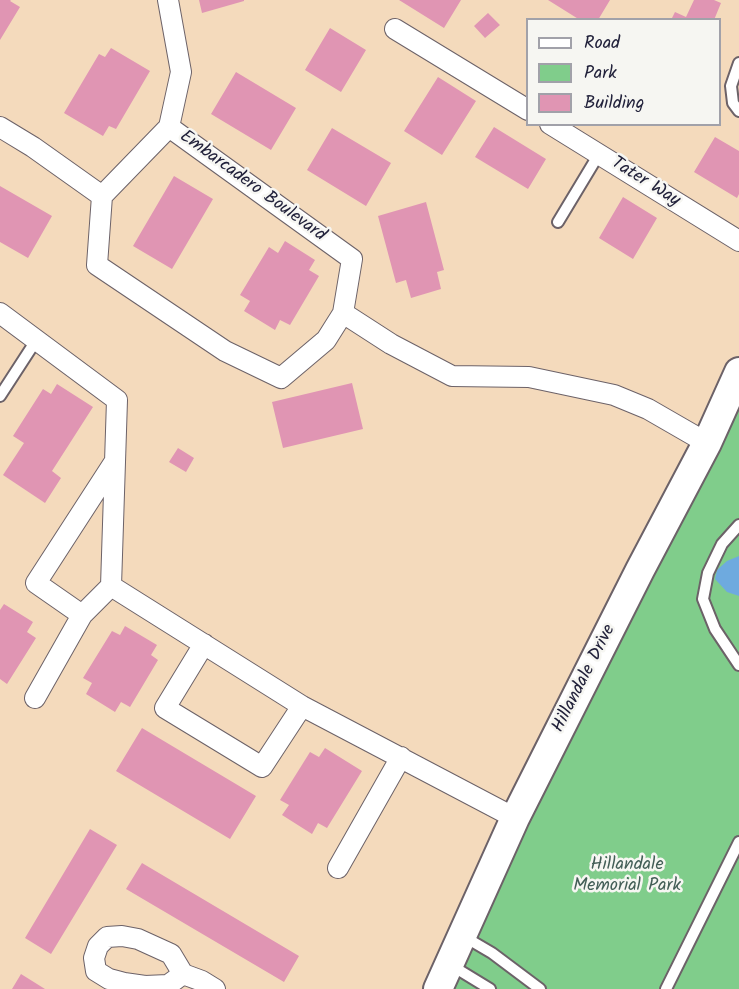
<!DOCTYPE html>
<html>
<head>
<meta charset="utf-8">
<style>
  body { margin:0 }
  #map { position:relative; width:739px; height:989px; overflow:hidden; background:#f4dabc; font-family:Kalam,sans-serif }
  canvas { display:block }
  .legend { position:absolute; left:526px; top:18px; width:195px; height:108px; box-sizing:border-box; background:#f6f6f2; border:2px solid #a1a1a9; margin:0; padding:8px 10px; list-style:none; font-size:18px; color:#22223b }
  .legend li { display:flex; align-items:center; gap:12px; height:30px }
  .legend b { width:30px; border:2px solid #a1a1a9 }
</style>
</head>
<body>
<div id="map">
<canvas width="739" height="989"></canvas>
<ul class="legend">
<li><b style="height:8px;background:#fff"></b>Road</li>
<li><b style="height:16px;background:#80cd8b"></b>Park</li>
<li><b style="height:16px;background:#e095b3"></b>Building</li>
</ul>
</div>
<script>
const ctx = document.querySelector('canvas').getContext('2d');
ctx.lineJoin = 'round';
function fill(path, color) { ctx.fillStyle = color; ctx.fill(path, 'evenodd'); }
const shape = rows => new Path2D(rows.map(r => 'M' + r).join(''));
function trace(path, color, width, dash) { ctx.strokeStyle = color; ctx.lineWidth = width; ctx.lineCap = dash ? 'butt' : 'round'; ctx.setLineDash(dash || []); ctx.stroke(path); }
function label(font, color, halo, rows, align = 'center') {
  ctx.font = font + ' Kalam,sans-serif'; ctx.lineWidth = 5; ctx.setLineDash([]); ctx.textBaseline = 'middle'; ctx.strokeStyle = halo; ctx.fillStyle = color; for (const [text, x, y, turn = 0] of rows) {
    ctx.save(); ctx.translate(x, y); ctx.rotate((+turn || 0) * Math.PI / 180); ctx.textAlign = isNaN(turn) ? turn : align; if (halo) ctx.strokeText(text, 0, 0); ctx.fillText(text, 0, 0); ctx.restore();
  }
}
const green = shape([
  [739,366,739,989,451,989,602,667]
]);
const water = shape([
  [739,556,739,596,727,592,715,579,717,570,727,561]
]);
const building = shape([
  [0,0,11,0,10,1,20,7,0,40],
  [199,0,244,0,244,1,202,13],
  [399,0,461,0,444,28],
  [548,0,610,0,598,20,580,20],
  [694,0,714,0,721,3,714,20,671,20,675,12,686,17],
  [488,13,500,25,485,38,474,26],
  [330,28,366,50,341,92,305,70],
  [111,48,150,71,116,129,109,126,103,136,64,113,99,54,105,57],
  [236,72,296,108,271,150,211,114],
  [438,77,476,101,442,155,404,131],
  [494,127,546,159,528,189,475,157],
  [332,128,391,163,366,206,307,170],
  [715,137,739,151,739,194,737,198,694,172],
  [174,176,213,199,172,269,133,246],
  [0,186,52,216,28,258,0,242],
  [623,197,657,218,633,259,599,238],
  [426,202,444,270,437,272,441,289,411,298,406,280,396,283,378,216],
  [285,241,315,260,309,270,319,276,290,325,280,320,275,330,244,311,250,301,240,295,269,247,278,253],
  [352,383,363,429,283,448,272,402],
  [57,384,93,407,52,471,61,478,45,503,3,475,24,443,13,436,43,389,51,394],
  [178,448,194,458,186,472,169,462],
  [4,604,33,622,27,632,36,638,7,684,0,679,0,610],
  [125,626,157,645,151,655,158,660,130,707,121,702,115,712,86,694,92,683,83,678,112,631,120,635],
  [142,728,256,796,230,839,116,771],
  [325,748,362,771,327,828,318,823,312,834,282,815,289,805,280,800,310,752,319,757],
  [90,829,117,845,51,954,25,938],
  [142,863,299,956,284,982,126,889],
  [21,974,45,989,12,989]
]);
const service = shape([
  [739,63,731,86,733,103,739,111],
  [558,222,599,154],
  [0,396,37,339],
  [739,525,722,544,708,573,703,599,715,629,739,665],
  [463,936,492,953,540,989],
  [449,964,490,989],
  [666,989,739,842]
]);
const minor = shape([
  [168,0,181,72,169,127],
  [395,29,528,110],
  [550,124,739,241],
  [0,127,33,147,102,196],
  [169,127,352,259,343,313,326,340,281,378,225,351,97,265,102,196,169,127],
  [0,313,117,400,111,586,302,706,515,818],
  [343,313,391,344,452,376,529,377,614,395,648,409,707,443],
  [111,586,82,615,36,583,115,461],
  [204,644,165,708,262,767,302,706],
  [35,698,82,615],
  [338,868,401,757],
  [183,974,168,985,145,986,124,983,109,979,96,971,94,958,98,946,107,937,122,936,138,939,171,954,183,974,202,981,215,989]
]);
const secondary = shape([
  [438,989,515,818,640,570,707,443,739,372]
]);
const streetNames = [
  ["Tater Way",645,183,32],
  ["Embarcadero Boulevard",252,187,36],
  ["Hillandale Drive",585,679,-63]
];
const parkNames = [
  ["Hillandale",627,866],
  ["Memorial Park",627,887]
];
fill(green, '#80cd8b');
fill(water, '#6eaadf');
fill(building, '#e095b3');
trace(service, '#6c6268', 14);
trace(minor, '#6c6268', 22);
trace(secondary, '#6c6268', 32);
trace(service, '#fff', 10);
trace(minor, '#fff', 20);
trace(secondary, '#fff', 28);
label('18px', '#22223b', '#f6f6f2', streetNames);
label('18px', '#435e57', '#f6f6f2', parkNames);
</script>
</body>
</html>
